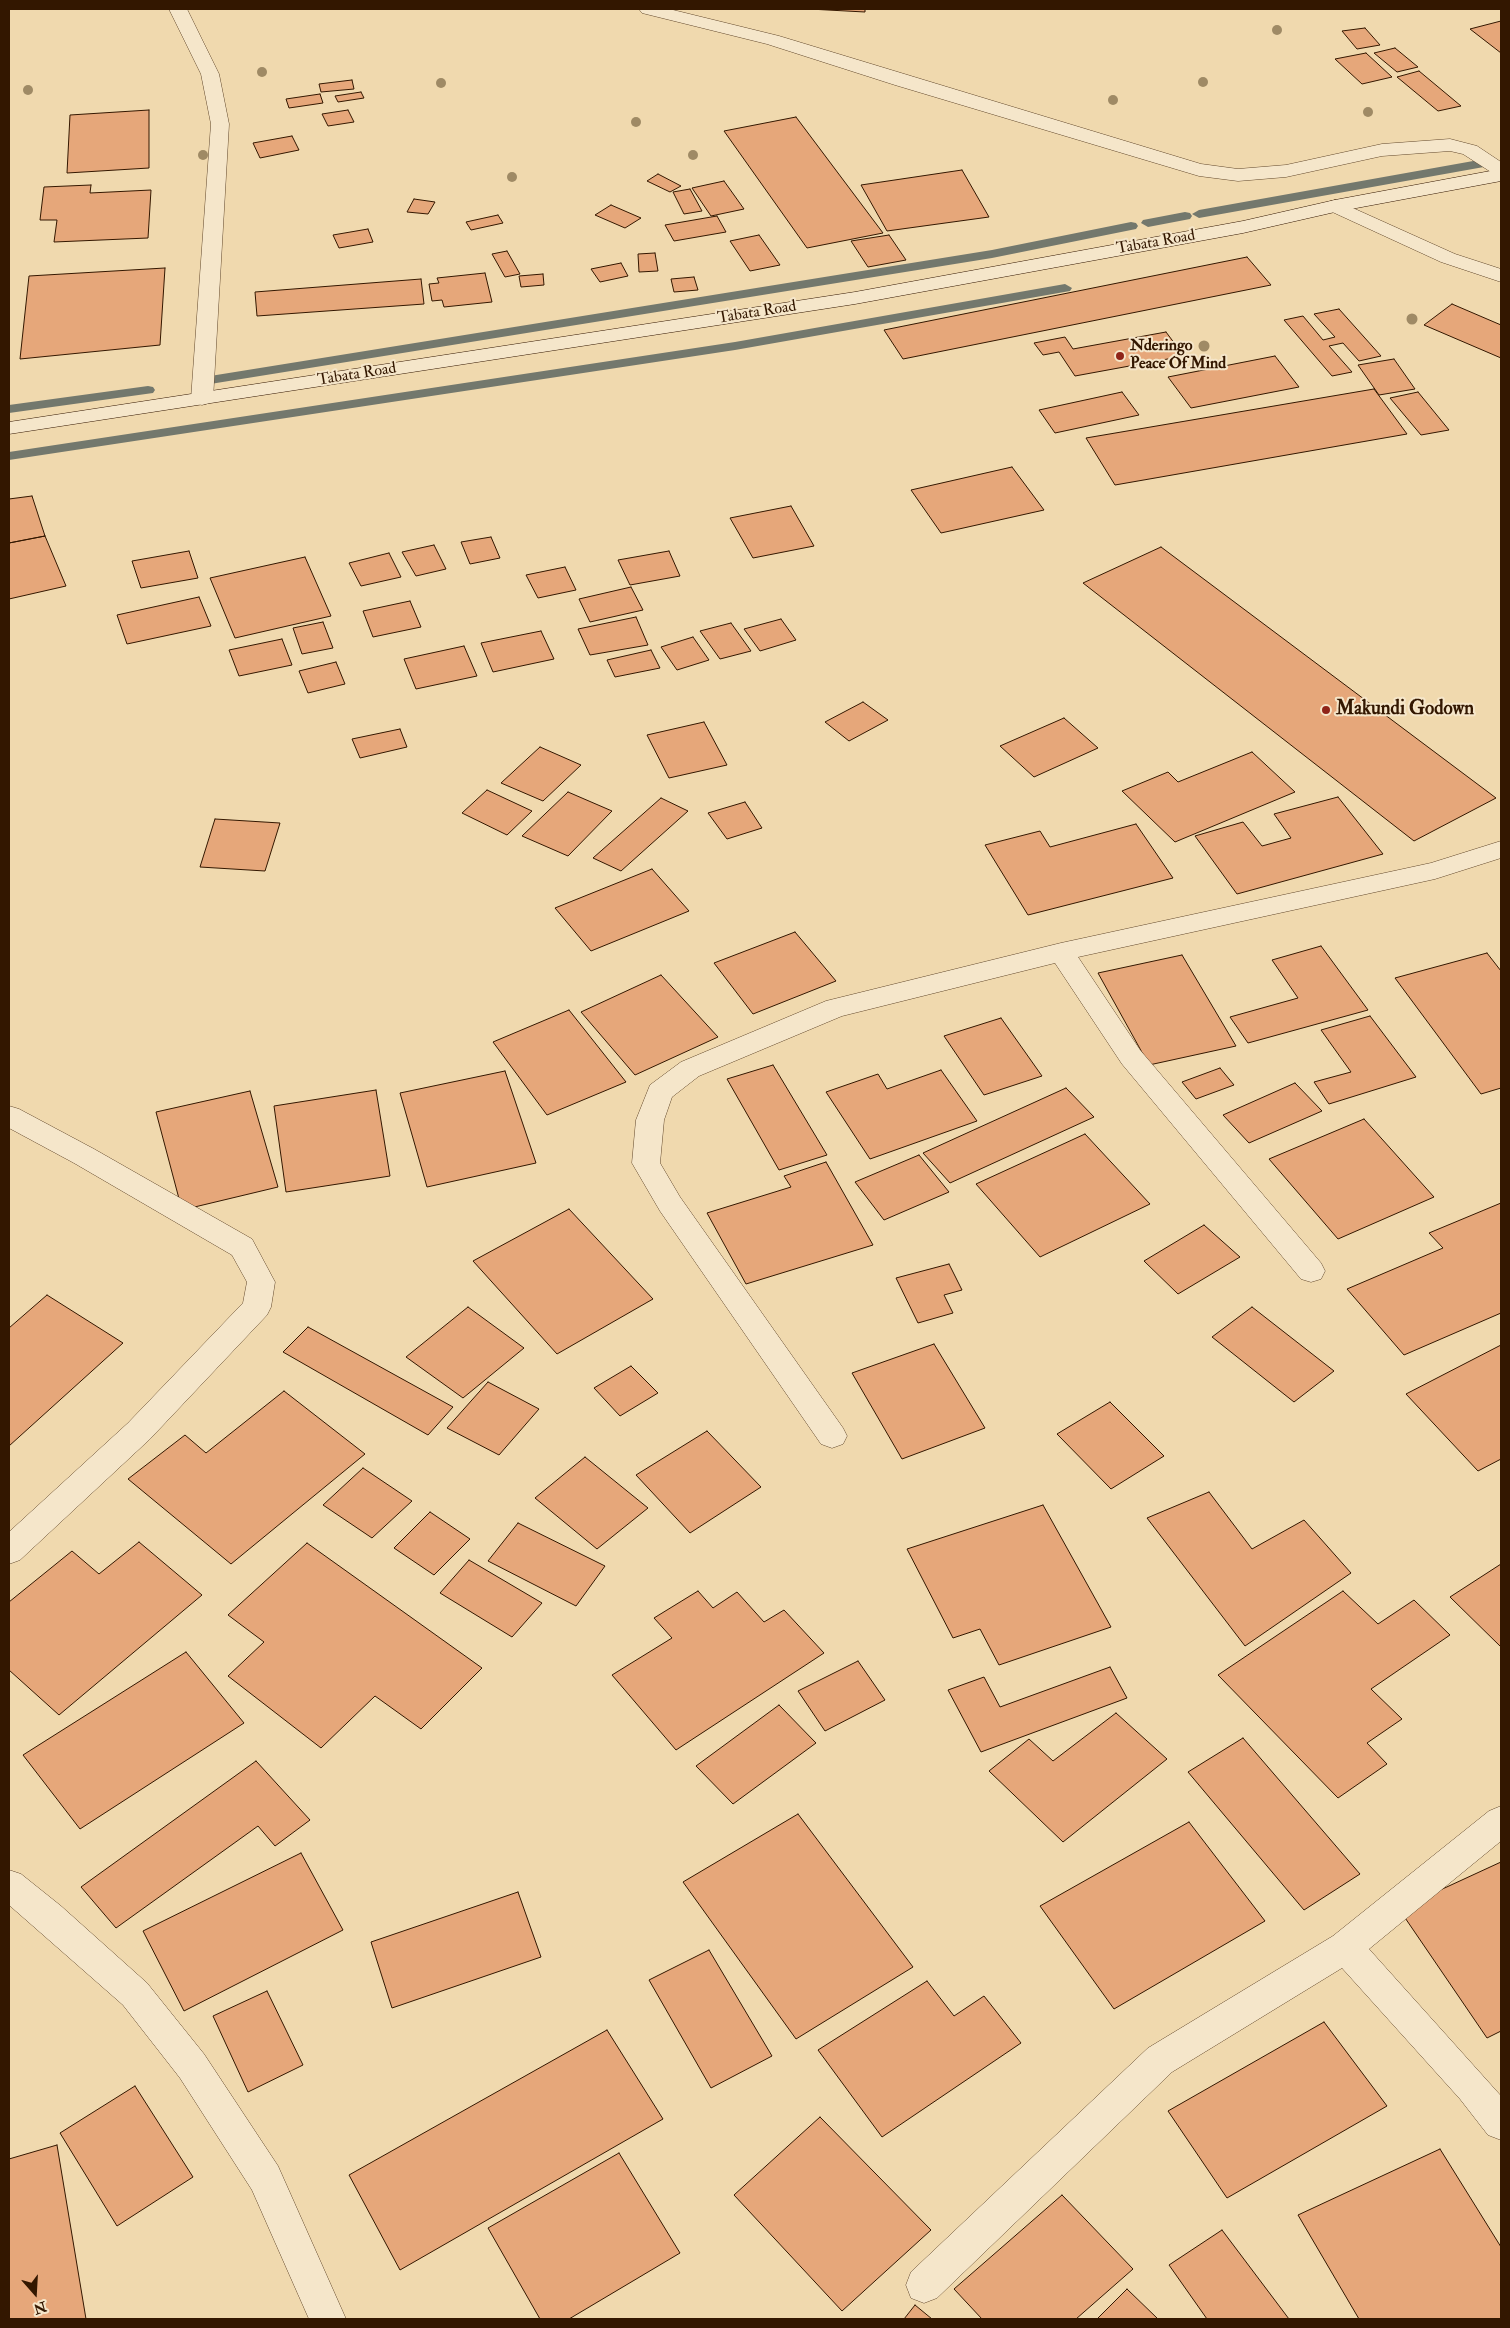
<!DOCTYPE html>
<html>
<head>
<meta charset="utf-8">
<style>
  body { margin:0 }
  #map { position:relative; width:1510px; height:2328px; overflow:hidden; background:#f0d9ae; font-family:"IM FELL Double Pica",serif }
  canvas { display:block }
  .frame { position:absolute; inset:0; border:10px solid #331700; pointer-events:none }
  .north { position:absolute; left:10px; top:2268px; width:50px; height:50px; -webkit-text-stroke:4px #f5e6ca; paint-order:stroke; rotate:161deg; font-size:14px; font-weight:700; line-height:20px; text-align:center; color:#331700 }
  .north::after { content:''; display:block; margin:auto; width:18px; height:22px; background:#331700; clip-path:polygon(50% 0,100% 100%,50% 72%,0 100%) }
</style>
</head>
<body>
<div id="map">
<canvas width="1510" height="2328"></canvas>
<div class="frame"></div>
<div class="north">N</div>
</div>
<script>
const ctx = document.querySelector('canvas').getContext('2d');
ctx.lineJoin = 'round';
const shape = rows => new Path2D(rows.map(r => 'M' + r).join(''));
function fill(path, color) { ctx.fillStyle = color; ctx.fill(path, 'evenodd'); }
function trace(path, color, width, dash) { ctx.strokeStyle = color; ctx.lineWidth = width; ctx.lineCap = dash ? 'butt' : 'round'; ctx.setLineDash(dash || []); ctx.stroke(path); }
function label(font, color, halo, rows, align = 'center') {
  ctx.font = font + ' "IM FELL Double Pica",serif'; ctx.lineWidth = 4; ctx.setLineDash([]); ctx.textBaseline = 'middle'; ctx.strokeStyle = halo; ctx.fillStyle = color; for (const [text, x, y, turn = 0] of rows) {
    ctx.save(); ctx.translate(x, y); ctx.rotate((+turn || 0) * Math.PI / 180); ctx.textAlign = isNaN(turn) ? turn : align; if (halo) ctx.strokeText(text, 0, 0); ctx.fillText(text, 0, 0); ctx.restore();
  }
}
const stream = shape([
  [1490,158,1497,162,1495,165,1199,218,1192,214,1199,210,1490,158],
  [1185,212,1190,213,1192,216,1190,219,1148,227,1141,223,1143,220,1185,212],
  [1131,222,1136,223,1138,226,1136,229,992,258,204,385,197,381,204,377,992,250,1131,222],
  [1065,284,1072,288,1070,291,735,350,9,460,9,452,735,342,1065,284],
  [148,386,153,387,155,390,153,393,9,413,9,405,148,386]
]);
const building = shape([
  [809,9,865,9,865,12,809,9],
  [1501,21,1501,53,1470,29,1501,21],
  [1365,28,1380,45,1357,49,1342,31,1365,28],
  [1395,48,1418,67,1397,72,1374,53,1395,48],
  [1366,53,1392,77,1362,84,1335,59,1366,53],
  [1419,71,1461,106,1438,111,1397,77,1419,71],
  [352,80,354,89,321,92,319,84,352,80],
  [361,92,364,98,338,102,335,96,361,92],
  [320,94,323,103,289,108,286,99,320,94],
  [149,110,149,168,67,173,70,115,149,110],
  [348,110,354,122,328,126,322,114,348,110],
  [796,117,883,233,807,248,724,131,796,117],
  [292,136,299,150,260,158,253,143,292,136],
  [962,170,989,217,887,231,861,185,962,170],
  [658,174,681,186,670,192,647,181,658,174],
  [724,181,744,209,711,216,692,188,724,181],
  [91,185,90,193,151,190,148,238,54,242,57,220,40,220,44,187,91,185],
  [690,189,702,211,684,214,673,192,690,189],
  [414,199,435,202,428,214,407,212,414,199],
  [611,205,641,218,625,228,595,215,611,205],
  [498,215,503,223,471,230,466,222,498,215],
  [717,216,726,232,674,241,665,225,717,216],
  [368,229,373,242,339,248,333,235,368,229],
  [759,235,780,265,750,271,730,241,759,235],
  [889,235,906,260,868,267,851,241,889,235],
  [507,251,520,274,505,277,492,254,507,251],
  [655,253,658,271,639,272,638,254,655,253],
  [1247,257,1271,285,903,359,884,330,1247,257],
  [621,263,628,276,600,282,591,269,621,263],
  [165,268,160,345,20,359,29,276,165,268],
  [485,273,492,302,444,307,442,300,432,301,429,284,439,283,437,278,485,273],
  [543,274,544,285,521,287,519,276,543,274],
  [694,277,698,290,674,292,671,279,694,277],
  [421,279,424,304,257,316,255,292,421,279],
  [1452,304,1501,325,1501,358,1424,325,1452,304],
  [1339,309,1381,356,1359,361,1343,343,1329,346,1352,372,1332,376,1284,320,1303,316,1323,340,1335,337,1314,314,1339,309],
  [1166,332,1184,356,1075,376,1059,352,1043,355,1034,343,1065,337,1073,349,1166,332],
  [1275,356,1299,387,1191,408,1168,377,1275,356],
  [1394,359,1415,389,1379,395,1358,365,1394,359],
  [1374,389,1407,434,1115,485,1086,438,1374,389],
  [1122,392,1139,415,1055,433,1039,410,1122,392],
  [1418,392,1449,430,1421,435,1390,398,1418,392],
  [1012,467,1044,510,941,533,911,490,1012,467],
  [32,496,45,536,9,543,9,499,32,496],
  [791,506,814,546,753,558,730,518,791,506],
  [45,536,66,586,9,599,9,543,45,536],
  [491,537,500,558,470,564,461,542,491,537],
  [434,545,446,569,416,576,402,552,434,545],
  [1161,547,1496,798,1414,841,1083,583,1161,547],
  [189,551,198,578,141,588,132,561,189,551],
  [669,551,680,576,630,585,618,560,669,551],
  [389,553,401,577,361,586,349,563,389,553],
  [305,557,331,616,235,638,210,578,305,557],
  [565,567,576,590,538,598,526,575,565,567],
  [631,587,643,610,590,622,579,599,631,587],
  [199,597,211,626,127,644,117,615,199,597],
  [410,601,421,627,373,637,363,611,410,601],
  [636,617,648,645,590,655,578,629,636,617],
  [781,619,796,640,760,651,744,629,781,619],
  [323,622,333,648,302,654,293,628,323,622],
  [731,623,751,651,720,659,700,631,731,623],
  [541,631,554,659,493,672,481,643,541,631],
  [693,637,709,660,677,670,661,647,693,637],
  [282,639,292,665,239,676,229,650,282,639],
  [464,646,477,676,416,689,404,659,464,646],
  [651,650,660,668,615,677,607,660,651,650],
  [336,662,345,684,308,693,299,671,336,662],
  [863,702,888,720,849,741,825,722,863,702],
  [1064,718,1098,748,1034,777,1000,746,1064,718],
  [704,722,727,765,669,778,647,735,704,722],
  [400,729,407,747,360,758,352,739,400,729],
  [540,747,581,765,543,801,501,783,540,747],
  [1252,752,1295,792,1175,842,1122,791,1168,772,1178,782,1252,752],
  [487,790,532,811,507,835,462,813,487,790],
  [568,792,612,811,568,856,522,836,568,792],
  [1338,797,1383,854,1237,894,1195,836,1243,822,1262,846,1291,838,1274,814,1338,797],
  [661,798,688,811,621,871,593,858,661,798],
  [745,802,762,828,727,839,708,813,745,802],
  [215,819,280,823,265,871,200,867,215,819],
  [1136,824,1173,878,1028,915,985,845,1040,831,1050,847,1136,824],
  [652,869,689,911,591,951,555,908,652,869],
  [795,932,836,981,753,1014,714,963,795,932],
  [1321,946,1368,1010,1248,1043,1230,1017,1298,998,1272,960,1321,946],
  [1487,953,1501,971,1501,1088,1481,1094,1395,978,1487,953],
  [1182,955,1236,1046,1149,1065,1098,973,1182,955],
  [661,975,718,1037,635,1075,581,1012,661,975],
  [569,1010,626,1082,547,1115,493,1042,569,1010],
  [1370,1016,1416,1077,1329,1104,1314,1082,1351,1072,1321,1030,1370,1016],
  [1001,1018,1042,1076,984,1095,944,1036,1001,1018],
  [773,1065,827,1155,779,1170,727,1079,773,1065],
  [1220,1068,1234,1085,1196,1099,1182,1082,1220,1068],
  [941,1070,977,1121,870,1159,826,1092,878,1074,887,1089,941,1070],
  [505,1071,536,1163,427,1187,400,1093,505,1071],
  [1295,1083,1322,1111,1249,1143,1223,1115,1295,1083],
  [1066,1088,1094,1117,950,1183,923,1153,1066,1088],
  [376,1090,390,1176,286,1192,274,1106,376,1090],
  [250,1091,278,1187,182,1210,156,1112,250,1091],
  [1364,1119,1434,1197,1338,1239,1269,1159,1364,1119],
  [1085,1134,1150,1204,1040,1257,976,1184,1085,1134],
  [919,1155,949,1192,884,1220,855,1182,919,1155],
  [826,1162,873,1245,746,1284,707,1213,791,1187,784,1176,826,1162],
  [1501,1203,1501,1313,1404,1355,1347,1289,1443,1248,1429,1233,1501,1203],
  [569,1209,653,1299,557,1354,473,1261,569,1209],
  [1204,1225,1240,1257,1178,1294,1144,1261,1204,1225],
  [949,1264,962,1290,944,1295,953,1313,918,1323,896,1278,949,1264],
  [47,1295,123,1343,9,1446,9,1328,47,1295],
  [468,1307,524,1348,463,1398,406,1357,468,1307],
  [1252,1307,1334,1371,1294,1402,1212,1337,1252,1307],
  [308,1327,453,1407,428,1435,283,1352,308,1327],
  [934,1344,985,1428,902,1459,852,1373,934,1344],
  [1501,1345,1501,1459,1478,1471,1406,1394,1501,1345],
  [631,1366,658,1393,620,1416,594,1388,631,1366],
  [488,1382,539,1409,499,1455,447,1428,488,1382],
  [284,1391,365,1454,231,1564,128,1479,185,1435,206,1453,284,1391],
  [1110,1402,1164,1456,1111,1489,1057,1434,1110,1402],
  [707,1431,761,1487,690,1533,636,1475,707,1431],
  [585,1457,648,1508,597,1549,535,1498,585,1457],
  [363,1468,412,1501,372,1538,323,1505,363,1468],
  [1209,1492,1252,1549,1304,1520,1351,1573,1245,1646,1147,1518,1209,1492],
  [1043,1505,1111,1627,999,1665,980,1629,953,1638,907,1549,1043,1505],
  [430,1512,470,1539,434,1575,394,1548,430,1512],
  [518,1523,605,1566,576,1606,488,1561,518,1523],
  [139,1542,202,1595,59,1715,9,1670,9,1602,72,1551,99,1574,139,1542],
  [307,1543,482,1668,421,1729,375,1696,321,1748,228,1676,264,1642,228,1615,307,1543],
  [469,1560,542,1603,512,1637,440,1593,469,1560],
  [1501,1564,1501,1647,1450,1597,1501,1564],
  [698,1591,713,1608,737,1592,764,1622,784,1610,824,1653,676,1750,612,1675,672,1638,654,1618,698,1591],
  [1343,1591,1378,1624,1414,1600,1450,1635,1371,1689,1402,1719,1367,1743,1387,1764,1338,1798,1218,1675,1343,1591],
  [186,1652,244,1723,80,1829,23,1755,186,1652],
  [858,1661,885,1700,825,1731,798,1691,858,1661],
  [1110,1667,1127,1698,981,1752,948,1690,984,1677,1000,1707,1110,1667],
  [779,1705,816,1743,733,1804,696,1766,779,1705],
  [1116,1713,1167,1759,1063,1842,989,1771,1029,1739,1053,1761,1116,1713],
  [1243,1738,1360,1874,1304,1910,1188,1772,1243,1738],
  [256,1761,310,1820,275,1846,258,1826,116,1928,81,1887,256,1761],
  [798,1814,913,1967,796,2039,683,1882,798,1814],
  [1189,1822,1265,1921,1114,2009,1040,1906,1189,1822],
  [301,1853,343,1930,184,2011,143,1931,301,1853],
  [1501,1862,1501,2031,1487,2038,1399,1909,1501,1862],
  [518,1892,541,1957,392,2008,371,1942,518,1892],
  [709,1950,772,2056,711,2088,649,1980,709,1950],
  [927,1981,954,2016,984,1996,1021,2043,882,2137,818,2050,927,1981],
  [267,1991,303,2065,248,2092,213,2016,267,1991],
  [1324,2022,1387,2106,1227,2198,1168,2111,1324,2022],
  [607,2030,663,2119,400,2270,349,2175,607,2030],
  [135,2086,193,2177,117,2226,60,2133,135,2086],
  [820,2117,931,2230,842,2311,734,2195,820,2117],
  [57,2145,86,2319,9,2319,9,2159,57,2145],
  [1440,2149,1501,2247,1501,2319,1359,2319,1298,2215,1440,2149],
  [619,2153,680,2253,569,2319,540,2319,488,2228,619,2153],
  [1062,2195,1133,2269,1076,2319,982,2319,954,2289,1062,2195],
  [1222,2230,1289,2319,1207,2319,1169,2265,1222,2230],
  [1127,2289,1158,2319,1097,2319,1127,2289],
  [915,2305,932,2319,904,2319,915,2305]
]);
const street = shape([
  [169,9,187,9,219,74,229,124,213,399,209,403,202,405,195,403,191,399,211,124,201,74,169,9],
  [639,9,669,9,779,36,1201,164,1238,169,1286,165,1382,144,1450,139,1477,146,1501,162,1501,176,1494,174,1463,154,1450,151,1382,156,1286,177,1238,181,1199,176,895,85,767,44,642,13,639,9],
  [1335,200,1455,254,1501,269,1501,282,1441,262,1328,210,1325,206,1328,202,1335,200],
  [1501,841,1501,858,1435,879,1078,957,1140,1050,1321,1263,1325,1271,1321,1279,1311,1282,1301,1279,1122,1064,1055,963,842,1016,699,1076,672,1097,664,1120,660,1163,680,1197,843,1428,847,1436,843,1444,832,1448,821,1444,660,1211,632,1163,636,1120,650,1085,681,1062,826,1001,1061,943,1431,863,1501,841],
  [9,1106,19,1109,94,1149,252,1239,275,1282,271,1307,267,1315,150,1439,20,1560,9,1564,9,1532,128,1423,243,1303,247,1282,232,1255,74,1163,9,1128,9,1106],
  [1501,1806,1501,1841,1369,1949,1501,2096,1501,2140,1488,2135,1460,2099,1342,1968,1172,2072,937,2298,924,2303,911,2298,906,2285,911,2272,1148,2048,1333,1936,1489,1811,1501,1806],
  [9,1870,21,1874,61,1906,147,1983,204,2054,278,2166,346,2319,309,2319,252,2190,180,2078,123,2005,9,1905,9,1870]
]);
const secondary = shape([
  [1501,169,1501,181,1335,212,1243,233,855,304,9,434,9,422,855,292,1243,221,1335,200,1501,169]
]);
const trees = [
  [1277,30,5],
  [262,72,5],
  [1203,82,5],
  [441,83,5],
  [28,90,5],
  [1113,100,5],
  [1368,112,5],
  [636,122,5],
  [203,155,5],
  [693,155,5],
  [512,177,5],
  [1412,319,5.5],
  [1204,346,5.5]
];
const markers = [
  [1120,356,5,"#8f2418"],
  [1326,710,5,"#8f2418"]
];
const farStreetnames = [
  ["Tabata Road",1156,243,-10],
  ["Tabata Road",757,313,-9],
  ["Tabata Road",357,375,-9]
];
const farPoinames = [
  ["Nderingo",1130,347],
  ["Peace Of Mind",1130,365]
];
const poiNames = [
  ["Makundi Godown",1336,710]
];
fill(stream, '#73786d');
fill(building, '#e6a77a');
trace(building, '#331700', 1);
trace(street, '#62482c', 1);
trace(secondary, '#331700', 1);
fill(street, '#f5e6ca');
fill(secondary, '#f5e6ca');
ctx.fillStyle = '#9f8a65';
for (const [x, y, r] of trees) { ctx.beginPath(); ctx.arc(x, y, r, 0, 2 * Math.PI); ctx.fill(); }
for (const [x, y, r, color] of markers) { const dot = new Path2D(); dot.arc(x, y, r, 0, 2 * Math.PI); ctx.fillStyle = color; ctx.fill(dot); trace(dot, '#f5e6ca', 2); }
label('16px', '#331700', '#f5e6ca', farStreetnames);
label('bold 16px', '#331700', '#f5e6ca', farPoinames, 'left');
label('bold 19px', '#331700', '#f5e6ca', poiNames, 'left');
</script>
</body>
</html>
